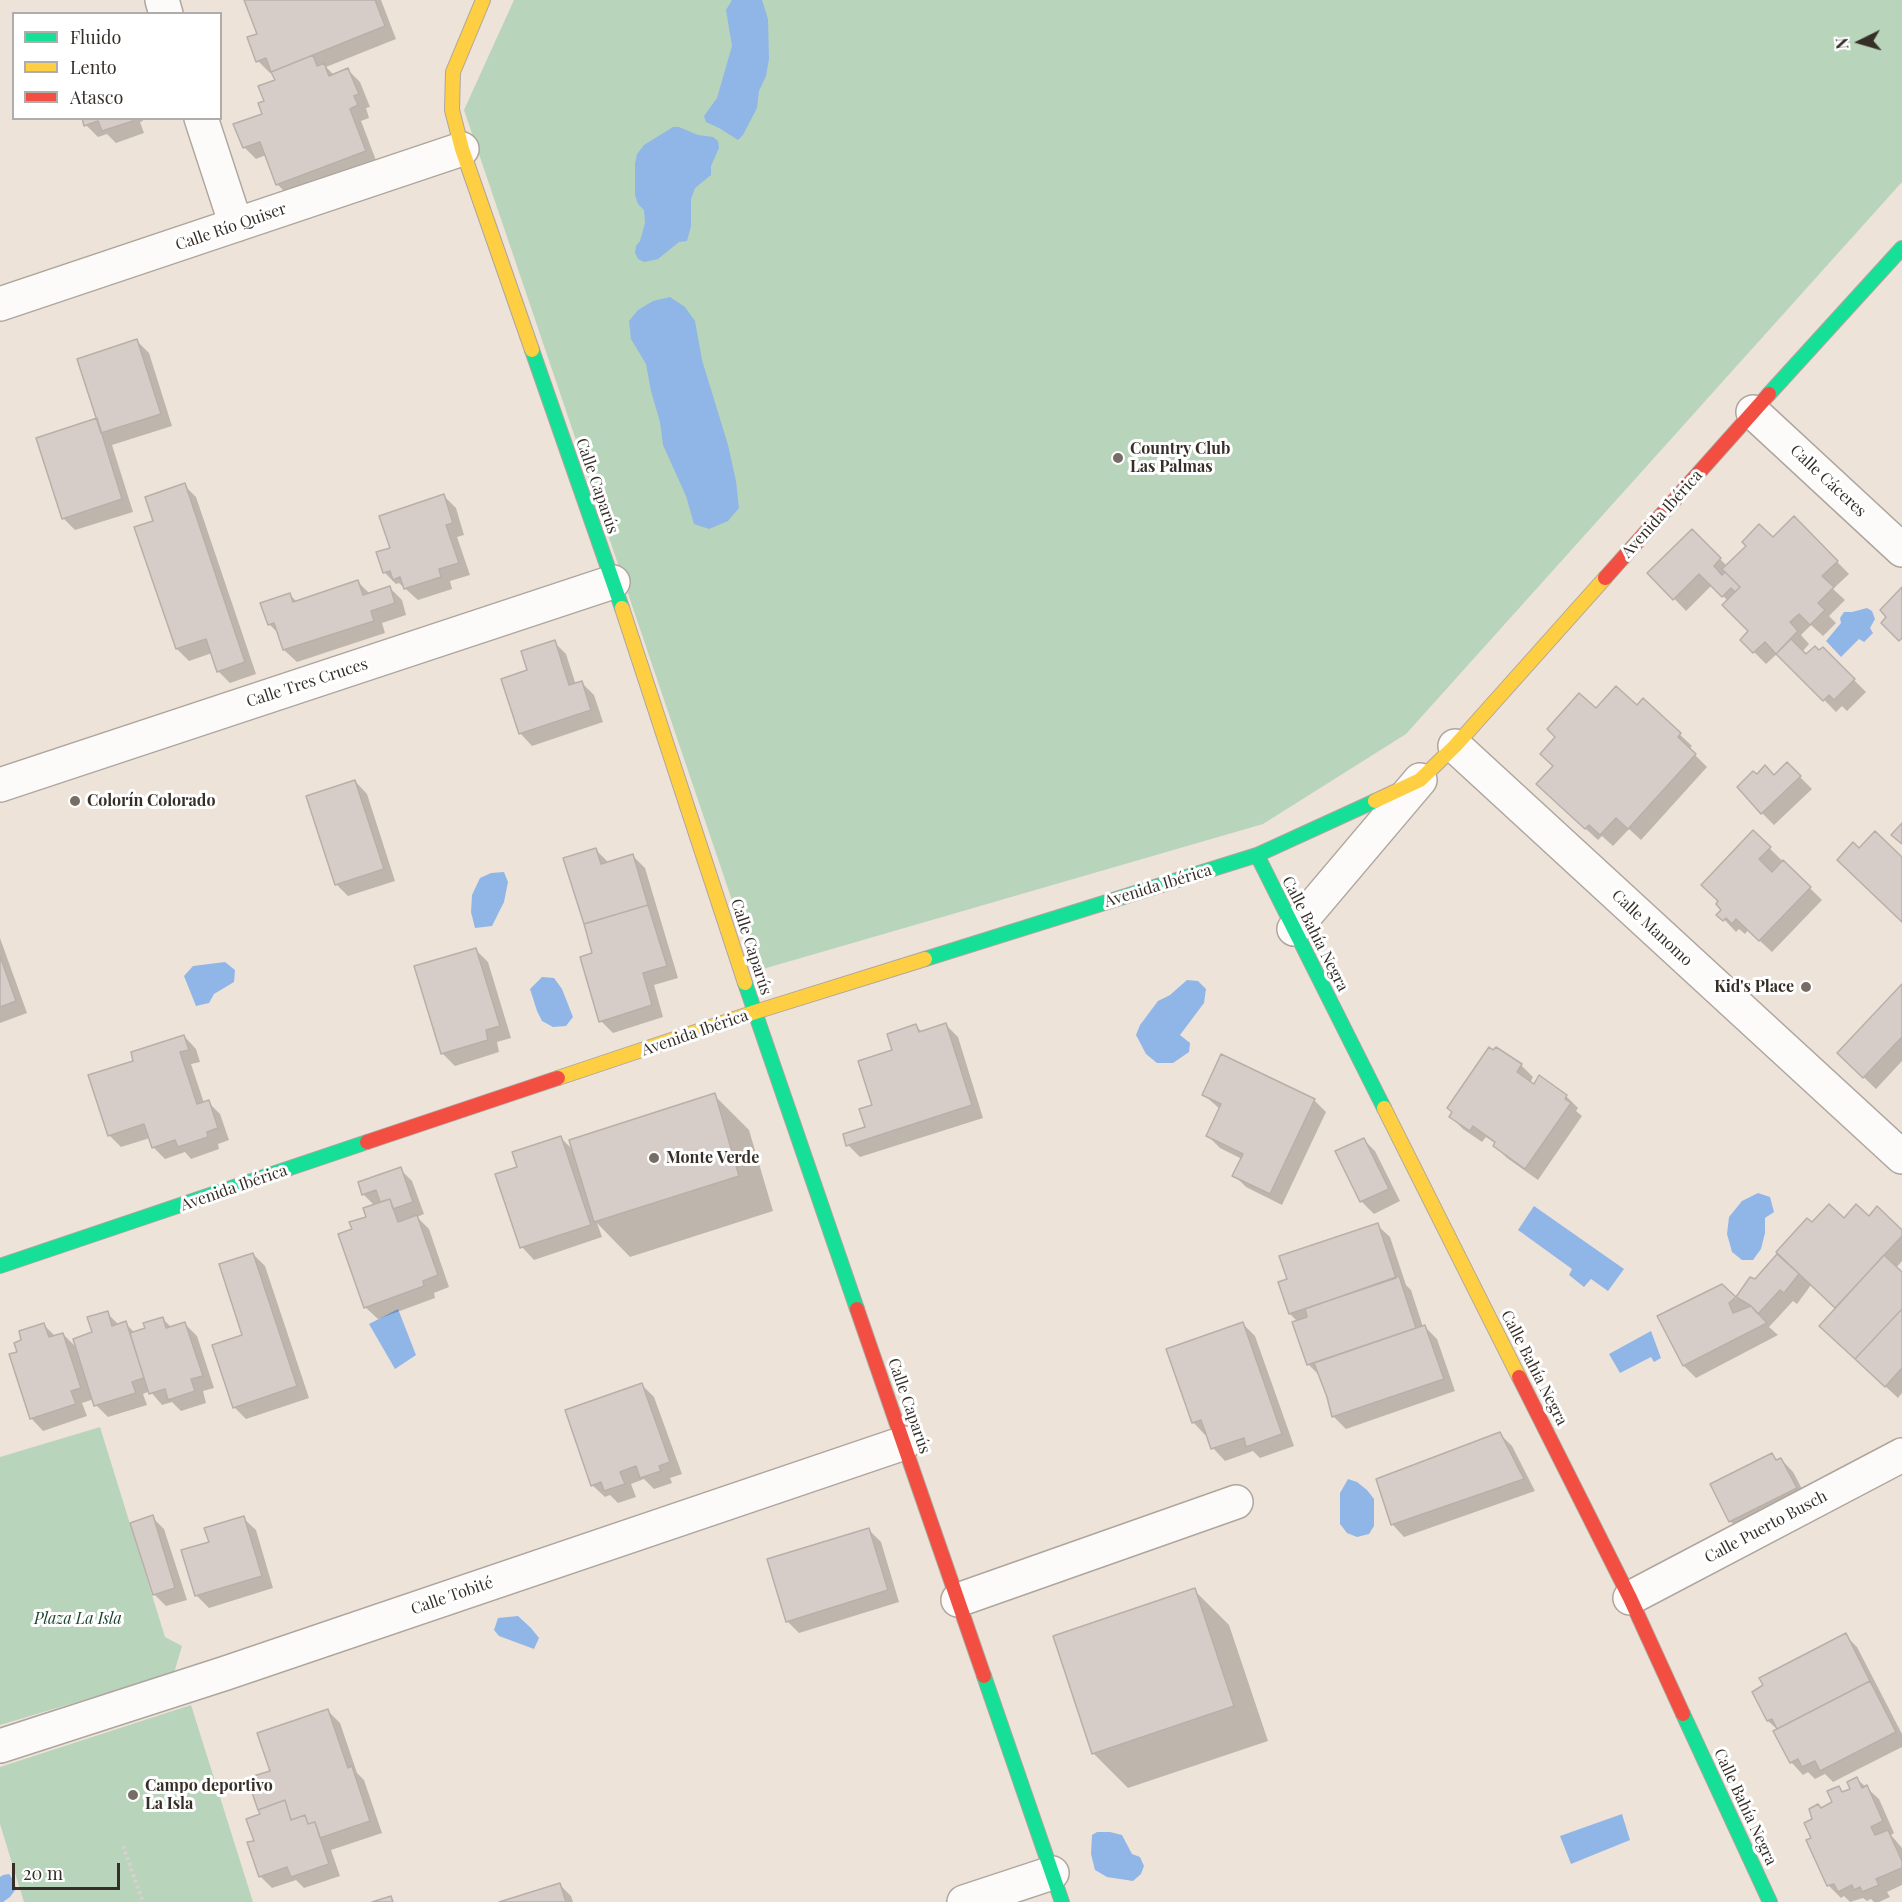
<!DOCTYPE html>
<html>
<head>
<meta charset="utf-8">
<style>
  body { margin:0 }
  #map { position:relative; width:1902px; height:1902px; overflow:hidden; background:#eee3d9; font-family:"Playfair Display",serif }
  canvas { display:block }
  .legend { position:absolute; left:12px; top:12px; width:210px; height:108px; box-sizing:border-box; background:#fff; border:2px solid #afaca9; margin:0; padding:8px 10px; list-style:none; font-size:18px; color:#362f28 }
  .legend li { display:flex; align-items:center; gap:12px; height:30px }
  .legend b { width:30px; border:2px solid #afaca9 }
  .north { position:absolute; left:1830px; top:12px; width:60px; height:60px; -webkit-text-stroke:4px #fff; paint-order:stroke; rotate:265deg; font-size:16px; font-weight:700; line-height:24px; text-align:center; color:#362f28 }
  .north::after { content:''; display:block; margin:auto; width:21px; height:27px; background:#362f28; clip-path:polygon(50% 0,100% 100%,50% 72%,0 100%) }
  .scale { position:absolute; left:12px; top:1863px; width:108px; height:27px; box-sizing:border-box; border:3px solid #362f28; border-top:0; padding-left:8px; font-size:18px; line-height:21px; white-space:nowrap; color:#362f28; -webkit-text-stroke:4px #fff; paint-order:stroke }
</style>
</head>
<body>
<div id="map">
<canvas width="1902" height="1902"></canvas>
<ul class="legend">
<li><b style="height:8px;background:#16e098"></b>Fluido</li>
<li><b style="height:8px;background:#ffcf43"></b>Lento</li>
<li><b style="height:8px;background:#f24e42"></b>Atasco</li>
</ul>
<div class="north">N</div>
<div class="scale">20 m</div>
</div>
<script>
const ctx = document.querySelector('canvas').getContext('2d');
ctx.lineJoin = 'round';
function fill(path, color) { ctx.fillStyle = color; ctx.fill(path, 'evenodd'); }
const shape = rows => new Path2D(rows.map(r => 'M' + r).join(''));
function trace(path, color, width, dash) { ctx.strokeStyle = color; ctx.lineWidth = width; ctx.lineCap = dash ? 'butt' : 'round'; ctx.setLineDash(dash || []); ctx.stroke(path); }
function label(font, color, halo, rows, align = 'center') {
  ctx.font = font + ' "Playfair Display",serif'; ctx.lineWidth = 6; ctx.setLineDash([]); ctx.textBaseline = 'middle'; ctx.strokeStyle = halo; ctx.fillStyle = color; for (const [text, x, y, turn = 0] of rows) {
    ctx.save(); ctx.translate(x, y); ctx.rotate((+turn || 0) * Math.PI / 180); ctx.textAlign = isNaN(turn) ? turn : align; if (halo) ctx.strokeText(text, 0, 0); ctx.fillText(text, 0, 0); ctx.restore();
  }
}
const green = shape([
  [514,0,1902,0,1902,182,1406,734,1263,824,756,971,464,110],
  [100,1427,165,1637,182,1646,174,1673,0,1725,0,1457],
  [191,1705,253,1902,24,1902,0,1824,0,1767]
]);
const water = shape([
  [732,0,762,0,768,19,769,59,766,76,759,91,757,108,743,135,738,140,719,128,706,122,704,116,717,98,732,46,726,10],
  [673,127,679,127,698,135,713,137,718,141,719,148,711,166,711,175,695,188,691,199,691,226,687,241,679,242,658,259,644,262,638,259,635,253,636,246,640,241,645,223,644,210,638,204,635,195,635,164,637,154,644,145],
  [670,297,685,307,695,321,702,360,728,445,736,481,739,508,728,521,709,529,694,524,686,496,663,445,660,422,651,391,646,364,631,339,629,321,638,310,653,301],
  [1867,608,1872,611,1875,619,1870,628,1873,633,1864,642,1859,639,1841,657,1826,641,1841,623,1840,618,1844,612,1852,612],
  [504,872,508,882,504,902,492,926,475,928,471,912,472,895,480,878,491,873],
  [225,962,235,970,234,982,214,994,209,1003,196,1006,184,976,193,966],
  [542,977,554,978,562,989,573,1017,566,1026,553,1027,542,1021,537,1011,530,989],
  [1187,980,1198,981,1206,989,1204,1003,1180,1035,1190,1043,1189,1052,1173,1063,1157,1063,1146,1054,1136,1035,1140,1025,1158,1001,1170,995],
  [1758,1193,1770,1197,1774,1212,1765,1218,1765,1233,1761,1249,1753,1260,1742,1260,1732,1252,1727,1234,1729,1217,1742,1201],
  [1534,1206,1624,1269,1608,1291,1591,1279,1584,1287,1569,1275,1572,1269,1518,1230],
  [398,1309,416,1355,395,1369,369,1324],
  [1651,1331,1661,1358,1654,1362,1651,1357,1620,1373,1609,1354],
  [1348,1479,1357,1482,1367,1490,1374,1499,1374,1526,1369,1534,1357,1537,1347,1533,1340,1524,1340,1493],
  [518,1616,531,1628,539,1638,534,1649,499,1636,494,1630,498,1618],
  [1622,1814,1630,1840,1571,1864,1560,1836],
  [1097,1832,1110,1832,1122,1835,1132,1854,1140,1857,1144,1866,1141,1874,1133,1881,1107,1877,1095,1870,1091,1854,1092,1835],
  [9,1874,14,1881,16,1889,10,1897,3,1902,0,1902,0,1877,3,1875]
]);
const shadow = shape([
  [245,0,381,0,396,39,326,67,334,75,348,70,360,82,370,107,366,108,369,118,361,121,377,163,290,197,277,184,266,155,256,159,244,147,264,115,266,102,277,81,273,72,270,73,258,61,259,34],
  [83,118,142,118,143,121,140,122,144,133,116,143,107,134,98,137,86,125],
  [137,341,149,353,172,426,112,445,133,512,75,530,63,518,98,419],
  [184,485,196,497,256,674,230,683,218,671,212,653,189,661,177,649,155,522],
  [444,496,456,508,464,535,457,537,470,575,450,581,452,589,418,600,399,583,396,584,384,572,392,549],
  [1794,518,1849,574,1833,589,1845,600,1829,616,1836,623,1823,636,1811,625,1801,635,1809,644,1802,652,1806,656,1819,652,1823,649,1866,692,1847,711,1842,706,1836,712,1778,653,1766,664,1742,640,1750,631,1728,601,1712,585,1686,611,1650,573,1692,531,1727,566,1773,539],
  [358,582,370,594,390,588,402,600,406,615,382,623,385,633,297,662,284,650,280,635,269,624,290,595,297,602],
  [554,642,566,654,576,685,582,683,594,695,603,722,532,746,520,733,529,671],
  [1643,700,1692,746,1689,749,1707,767,1641,840,1629,829,1613,846,1602,836,1598,840,1550,796,1554,766,1596,710,1637,707],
  [1787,764,1812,789,1774,825,1762,813,1757,776,1775,777],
  [355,781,367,794,395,881,348,896,336,884],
  [1753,832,1822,900,1772,952,1748,930,1745,934,1739,929,1736,932,1719,914,1723,910],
  [596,850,608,862,633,856,645,868,678,978,654,985,663,1017,613,1033,601,1021,594,954],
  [0,938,27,1013,0,1023],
  [476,950,488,962,511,1038,497,1042,499,1052,455,1066,443,1054,416,967],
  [1902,986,1902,1061,1876,1089,1851,1065],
  [946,1025,958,1037,983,1118,860,1157,848,1145,866,1128,893,1051,916,1026,923,1033],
  [184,1036,196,1049,200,1062,191,1064,204,1103,208,1102,220,1114,229,1140,218,1144,219,1149,191,1159,185,1152,165,1159,153,1147,150,1138,121,1147,109,1135,135,1062],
  [1521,1065,1533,1077,1530,1083,1566,1096,1578,1108,1576,1111,1582,1116,1538,1180,1507,1158,1495,1146,1496,1144,1486,1137,1482,1142,1463,1129,1451,1117],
  [714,1095,749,1130,773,1211,630,1257,597,1223,602,1237,534,1260,522,1247,497,1175,519,1168,560,1137,574,1151],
  [1204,1095,1314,1100,1326,1112,1282,1205,1246,1187,1234,1175,1242,1159,1220,1148,1208,1136,1220,1109],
  [1363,1139,1375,1151,1400,1201,1374,1214,1362,1202,1337,1152],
  [400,1169,412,1181,424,1214,417,1217,429,1229,449,1287,434,1293,435,1298,378,1319,365,1307,354,1230,368,1218,375,1206,363,1194],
  [1869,1218,1902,1232,1902,1261,1896,1268,1902,1274,1902,1393,1898,1398,1833,1338,1837,1309,1811,1285,1797,1304,1793,1301,1769,1327,1778,1335,1696,1378,1684,1366,1722,1286,1736,1299,1751,1279,1755,1281,1779,1254,1812,1225],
  [1377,1225,1390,1237,1406,1285,1411,1290,1423,1327,1425,1327,1437,1339,1455,1391,1346,1429,1334,1417,1320,1376,1308,1364,1298,1322,1290,1314,1289,1280],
  [253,1254,265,1266,309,1398,246,1419,234,1407],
  [107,1313,119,1325,125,1323,135,1333,147,1329,163,1319,172,1328,185,1324,197,1336,214,1388,203,1391,206,1403,181,1411,172,1402,162,1405,150,1391,143,1394,147,1405,108,1417,96,1405,94,1399,82,1403,87,1416,43,1431,31,1418,19,1353,44,1325,56,1337,63,1334,78,1349,94,1333],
  [1243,1324,1255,1336,1294,1446,1260,1458,1253,1451,1225,1461,1213,1448,1208,1434,1205,1435,1193,1422],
  [642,1385,654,1397,682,1474,670,1478,672,1483,654,1489,644,1479,631,1484,636,1497,618,1503,610,1495,605,1497,592,1485],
  [1500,1434,1512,1446,1535,1491,1404,1537,1392,1524],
  [1772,1455,1778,1461,1781,1459,1793,1472,1808,1500,1743,1533,1730,1521],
  [152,1517,164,1529,187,1600,166,1606,154,1594],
  [243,1518,256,1530,273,1588,209,1608,197,1596,183,1551,211,1543],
  [868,1529,881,1542,899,1602,799,1633,787,1621],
  [1194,1590,1229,1625,1268,1741,1128,1788,1093,1753],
  [1845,1635,1857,1647,1902,1734,1902,1747,1833,1782,1825,1774,1815,1779,1808,1772,1803,1775,1791,1762,1778,1730,1768,1721,1754,1692],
  [328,1711,340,1723,357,1773,364,1780,382,1833,331,1850,340,1876,304,1888,296,1880,272,1888,260,1876,255,1842,272,1771],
  [1857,1779,1879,1799,1894,1833,1891,1835,1902,1848,1902,1885,1887,1892,1890,1897,1879,1902,1874,1902,1871,1899,1867,1901,1863,1898,1850,1902,1844,1896,1841,1898,1829,1886,1808,1841,1813,1839,1814,1820,1821,1809,1834,1803,1839,1787,1844,1793,1852,1789],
  [559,1884,571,1896,573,1902,504,1902]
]);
const building = shape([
  [244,0,375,0,385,26,271,72,266,58,256,62,247,37,257,34,244,0],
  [313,55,317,66,324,63,329,76,348,68,359,94,354,96,358,105,350,109,366,151,276,185,260,142,243,148,233,124,262,114,258,103,264,101,258,86,275,80,271,72,313,55],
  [82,118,132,118,133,121,102,131,98,121,84,126,82,118],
  [137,339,161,414,101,433,77,359,137,339],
  [97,418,122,499,62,519,36,438,97,418],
  [185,483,245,662,217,672,206,639,176,649,134,527,153,521,145,497,185,483],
  [444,494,453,523,446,525,459,563,439,569,441,577,404,589,400,577,393,580,390,571,383,573,376,552,390,548,379,516,444,494],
  [1794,516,1838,561,1822,576,1834,587,1818,603,1825,610,1810,625,1799,614,1790,622,1798,631,1776,654,1765,642,1753,653,1740,640,1748,631,1722,605,1740,587,1722,569,1746,546,1742,542,1759,524,1773,537,1794,516],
  [1692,529,1721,558,1714,566,1722,575,1725,572,1740,587,1735,592,1731,588,1722,597,1699,574,1673,600,1647,573,1692,529],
  [358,580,363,595,390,586,395,603,371,611,374,621,283,650,274,623,268,625,260,603,290,593,293,602,358,580],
  [1902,587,1902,638,1899,641,1881,623,1886,617,1880,610,1902,587],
  [1791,639,1806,654,1815,646,1819,650,1823,647,1855,679,1834,700,1829,695,1823,701,1776,654,1791,639],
  [555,640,569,685,582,681,591,710,519,734,501,679,527,670,521,651,555,640],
  [1616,686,1637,705,1643,698,1681,733,1678,737,1696,754,1628,829,1616,818,1600,835,1589,825,1585,829,1536,784,1553,766,1540,754,1555,737,1547,729,1579,693,1596,708,1616,686],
  [1787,762,1801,776,1761,814,1737,787,1753,771,1757,774,1765,765,1774,775,1787,762],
  [355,780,384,869,335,885,306,796,355,780],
  [1902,823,1902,844,1891,835,1902,823],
  [1753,830,1771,847,1759,859,1772,872,1783,860,1811,887,1759,941,1736,919,1732,924,1726,918,1723,921,1716,915,1721,910,1716,904,1718,901,1701,885,1753,830],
  [1875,831,1902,857,1902,922,1837,860,1853,842,1859,848,1875,831],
  [596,848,601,864,633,854,648,905,584,924,563,858,596,848],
  [648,905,667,966,643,973,652,1005,599,1022,580,957,592,953,584,924,648,905],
  [476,948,500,1026,486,1030,488,1040,441,1054,414,966,476,948],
  [0,956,16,1001,0,1007,0,956],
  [1902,984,1902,1037,1863,1078,1837,1053,1902,984],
  [946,1023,972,1105,846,1146,843,1134,865,1127,859,1109,872,1105,858,1061,892,1050,887,1034,916,1024,919,1032,946,1023],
  [184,1035,189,1050,180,1052,197,1104,209,1100,218,1128,207,1132,208,1137,178,1147,175,1140,152,1148,144,1124,108,1136,88,1075,133,1061,131,1052,184,1035],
  [1489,1047,1493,1050,1496,1047,1522,1064,1517,1072,1534,1084,1539,1075,1567,1095,1565,1099,1571,1103,1525,1169,1493,1146,1495,1142,1473,1126,1470,1131,1449,1117,1452,1112,1447,1108,1489,1047],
  [1221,1054,1315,1099,1270,1194,1232,1176,1243,1154,1206,1136,1221,1104,1202,1095,1221,1054],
  [715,1093,739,1176,594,1222,569,1140,715,1093],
  [561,1136,591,1225,520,1248,495,1174,517,1167,512,1152,561,1136],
  [1364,1138,1389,1189,1360,1202,1335,1151,1364,1138],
  [401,1167,413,1202,393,1209,390,1199,380,1202,376,1190,362,1195,358,1182,401,1167],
  [390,1199,398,1222,417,1215,438,1275,423,1281,424,1286,364,1308,338,1234,352,1229,349,1222,366,1217,363,1208,390,1199],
  [1829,1204,1844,1218,1856,1204,1869,1216,1877,1206,1902,1230,1902,1236,1835,1308,1776,1252,1807,1218,1812,1222,1829,1204],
  [1378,1223,1396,1278,1289,1314,1278,1282,1287,1279,1279,1256,1378,1223],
  [253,1253,297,1386,233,1408,212,1345,242,1335,219,1264,253,1253],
  [1777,1254,1799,1274,1784,1293,1780,1290,1758,1314,1751,1306,1736,1297,1750,1277,1755,1279,1777,1254],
  [1884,1255,1902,1272,1902,1309,1855,1359,1819,1326,1884,1255],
  [1399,1276,1416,1328,1307,1365,1292,1322,1307,1317,1305,1309,1399,1276],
  [1722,1284,1736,1297,1729,1303,1733,1313,1751,1306,1767,1323,1683,1366,1657,1316,1722,1284],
  [1902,1309,1902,1368,1885,1387,1855,1359,1902,1309],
  [108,1311,112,1326,126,1321,144,1378,132,1382,136,1393,94,1406,73,1339,92,1332,87,1317,108,1311],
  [163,1317,166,1328,185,1322,203,1376,191,1379,195,1391,168,1400,165,1389,149,1394,130,1333,145,1328,143,1323,163,1317],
  [1243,1322,1282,1434,1246,1447,1244,1438,1211,1449,1201,1420,1192,1423,1166,1349,1243,1322],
  [44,1323,49,1337,63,1333,81,1388,71,1391,76,1404,30,1419,9,1354,17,1352,14,1343,21,1340,19,1331,44,1323],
  [1425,1325,1444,1379,1332,1417,1327,1397,1314,1363,1425,1325],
  [642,1383,670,1462,659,1466,661,1471,640,1478,636,1466,620,1472,625,1484,604,1491,601,1482,591,1486,565,1410,642,1383],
  [1500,1432,1524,1479,1391,1525,1376,1479,1500,1432],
  [1772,1453,1776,1460,1781,1458,1797,1488,1729,1522,1710,1484,1772,1453],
  [153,1515,175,1588,153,1595,130,1523,153,1515],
  [244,1516,262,1576,195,1596,181,1550,209,1542,204,1528,244,1516],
  [869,1528,888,1590,786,1622,767,1559,869,1528],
  [1195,1588,1234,1706,1092,1754,1053,1636,1195,1588],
  [1846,1633,1870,1681,1777,1729,1772,1719,1767,1721,1752,1692,1763,1685,1759,1678,1846,1633],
  [1870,1681,1896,1732,1820,1771,1815,1761,1802,1767,1798,1759,1790,1763,1773,1731,1870,1681],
  [328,1709,348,1768,352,1766,370,1821,320,1838,315,1822,308,1824,305,1815,291,1820,285,1800,258,1810,247,1778,270,1771,257,1733,328,1709],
  [1857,1777,1862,1788,1867,1785,1883,1821,1871,1827,1875,1835,1888,1830,1902,1861,1902,1868,1876,1879,1879,1885,1862,1892,1860,1887,1854,1890,1852,1885,1838,1892,1834,1884,1827,1886,1806,1840,1811,1838,1804,1823,1812,1819,1809,1809,1818,1804,1821,1808,1832,1802,1827,1791,1839,1786,1842,1792,1850,1789,1847,1782,1857,1777],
  [285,1800,291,1820,305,1815,308,1824,315,1822,329,1864,291,1877,287,1867,259,1877,247,1842,254,1841,246,1819,260,1814,258,1810,285,1800],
  [560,1883,566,1902,499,1902,560,1883],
  [391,1896,393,1902,372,1902,391,1896]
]);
const path = shape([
  [123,1846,143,1902]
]);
const street = shape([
  [162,0,166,14],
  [201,118,236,225],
  [0,304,462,149],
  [1753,412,1902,550],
  [1455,746,1902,1157],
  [0,785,613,582],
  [1294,929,1420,780],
  [1630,1598,1902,1455],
  [958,1600,1236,1502],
  [0,1746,226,1673,904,1443],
  [964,1902,1052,1873]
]);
const fast = shape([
  [532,350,622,608],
  [1769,394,1902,248],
  [1257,855,1384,1108],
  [925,959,1257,855,1375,801],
  [745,983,857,1309],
  [0,1266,367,1142],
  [984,1676,1062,1902],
  [1683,1714,1770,1902]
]);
const slow = shape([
  [483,0,453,72,452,110,462,149,532,350],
  [622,608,745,983],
  [1375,801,1420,780,1455,746,1605,578],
  [558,1078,755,1012,925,959],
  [1384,1108,1519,1377]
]);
const jam = shape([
  [1605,578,1769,394],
  [367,1142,558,1078],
  [857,1309,984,1676],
  [1519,1377,1630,1598,1683,1714]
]);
const markers = [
  [1118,458,6,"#766e66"],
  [75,801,6,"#766e66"],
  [1806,987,6,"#766e66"],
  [654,1158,6,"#766e66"],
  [133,1795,6,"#766e66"]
];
const streetNames = [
  ["Calle Río Quiser",231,227,-19],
  ["Calle Cáceres",1828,481,43],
  ["Calle Caparús",597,486,71],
  ["Avenida Ibérica",1662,514,-48],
  ["Calle Tres Cruces",307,683,-18],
  ["Avenida Ibérica",1158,886,-17],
  ["Calle Manomo",1652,928,43],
  ["Calle Bahía Negra",1315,934,63],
  ["Calle Caparús",751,947,72],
  ["Avenida Ibérica",695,1033,-19],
  ["Avenida Ibérica",234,1188,-19],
  ["Calle Bahía Negra",1534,1368,63],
  ["Calle Caparús",909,1406,71],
  ["Calle Puerto Busch",1766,1527,-28],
  ["Calle Tobité",452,1596,-19],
  ["Calle Bahía Negra",1745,1807,65]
];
const poiNames = [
  ["Country Club",1130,449],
  ["Las Palmas",1130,467],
  ["Colorín Colorado",87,801],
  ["Kid's Place",1794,987,"right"],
  ["Monte Verde",666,1158],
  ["Campo deportivo",145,1786],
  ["La Isla",145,1804]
];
const parkNames = [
  ["Plaza La Isla",78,1619]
];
fill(green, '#b8d4bb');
fill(water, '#90b6e8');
fill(shadow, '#0003');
fill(building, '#d7cdc8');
trace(building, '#b9afaa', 1.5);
trace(street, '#aea69e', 36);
trace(fast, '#aea69e', 16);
trace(slow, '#aea69e', 16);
trace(jam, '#aea69e', 16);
trace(path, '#d4d1ce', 4, [3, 3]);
trace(street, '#fcfbf9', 33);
trace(fast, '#16e098', 14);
trace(slow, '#ffcf43', 14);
trace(jam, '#f24e42', 14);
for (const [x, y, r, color] of markers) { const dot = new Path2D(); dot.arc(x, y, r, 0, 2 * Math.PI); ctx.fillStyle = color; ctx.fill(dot); trace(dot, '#fff', 2); }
label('16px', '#362f28', '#fff', streetNames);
label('bold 16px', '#362f28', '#fff', poiNames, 'left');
label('italic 16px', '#1a442d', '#fff', parkNames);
</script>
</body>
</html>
